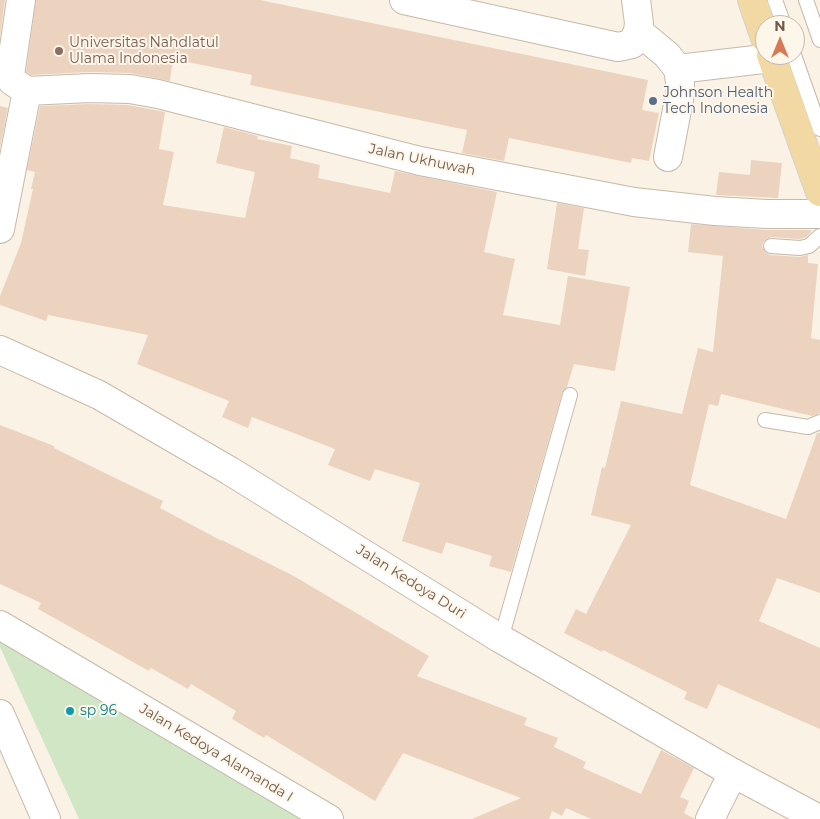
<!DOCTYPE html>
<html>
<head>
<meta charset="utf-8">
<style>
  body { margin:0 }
  #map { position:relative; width:820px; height:819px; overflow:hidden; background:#faf2e4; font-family:Montserrat,sans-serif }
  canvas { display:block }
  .north { position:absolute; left:755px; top:15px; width:50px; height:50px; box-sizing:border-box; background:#fdf6ea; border:1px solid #c5b8ab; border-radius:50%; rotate:0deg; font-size:14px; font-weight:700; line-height:20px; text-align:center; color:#705b4c }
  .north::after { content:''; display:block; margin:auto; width:18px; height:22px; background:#d87955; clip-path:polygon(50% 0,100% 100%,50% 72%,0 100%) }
</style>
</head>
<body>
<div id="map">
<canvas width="820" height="819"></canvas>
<div class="north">N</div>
</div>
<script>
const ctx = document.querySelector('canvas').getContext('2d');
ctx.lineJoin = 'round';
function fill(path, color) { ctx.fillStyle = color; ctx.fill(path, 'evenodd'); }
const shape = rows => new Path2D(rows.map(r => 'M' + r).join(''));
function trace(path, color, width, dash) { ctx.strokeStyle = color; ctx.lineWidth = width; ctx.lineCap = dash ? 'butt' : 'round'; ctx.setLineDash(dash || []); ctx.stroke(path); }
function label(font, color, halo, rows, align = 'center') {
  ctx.font = font + ' Montserrat,sans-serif'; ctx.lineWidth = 4; ctx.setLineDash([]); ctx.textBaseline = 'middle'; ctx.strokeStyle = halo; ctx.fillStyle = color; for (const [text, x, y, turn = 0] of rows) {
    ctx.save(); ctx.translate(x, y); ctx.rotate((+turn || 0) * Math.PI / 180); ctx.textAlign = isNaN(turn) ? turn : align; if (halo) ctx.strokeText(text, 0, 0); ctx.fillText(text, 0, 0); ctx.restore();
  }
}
const green = shape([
  [0,622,330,819,79,819,0,647]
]);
const building = shape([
  [0,0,5,0,0,36],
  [36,0,260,0,648,80,642,110,659,113,649,161,632,158,631,163,509,138,504,161,462,153,467,130,250,85,252,75,173,59,170,81,130,73,89,72,31,75,26,72],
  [90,104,128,105,165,112,159,149,174,152,163,205,245,218,255,172,216,163,224,127,258,136,257,139,292,146,290,158,320,165,318,178,390,193,395,171,497,192,484,252,515,259,503,315,560,325,568,276,630,287,615,371,574,364,567,387,562,393,511,572,489,566,492,556,446,542,442,554,402,541,420,483,375,469,370,481,328,465,335,449,252,417,248,428,222,417,229,401,137,364,148,335,48,315,46,321,0,305,0,296,21,243,33,189,31,189,35,172,27,170,40,106],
  [0,106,8,108,0,148],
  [751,160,782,163,778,198,716,195,719,172,750,175],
  [557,203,584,208,578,249,589,250,585,276,547,269],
  [691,224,766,230,811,230,811,232,805,238,799,239,771,237,764,241,762,246,766,253,770,255,799,257,808,255,808,263,818,264,811,338,820,340,820,413,812,416,721,394,718,406,709,404,690,485,786,519,817,433,820,433,820,593,777,578,759,621,820,648,820,729,718,684,707,709,684,699,687,692,603,650,602,652,564,633,576,609,586,614,631,525,591,515,602,467,605,468,621,401,682,414,698,348,713,352,723,256,688,252],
  [0,425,54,446,54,448,109,475,163,501,160,508,222,541,222,540,292,575,429,656,417,676,527,718,524,725,558,738,554,747,586,762,583,768,641,794,661,750,694,768,680,797,689,801,684,813,695,819,591,819,566,808,562,816,552,811,549,819,472,819,521,798,403,753,375,801,266,735,264,738,232,719,236,711,191,684,188,689,151,668,149,671,38,609,41,603,0,584]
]);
const service = shape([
  [775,0,784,25],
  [806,0,820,40],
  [794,55,820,129],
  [771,246,800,248,809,246,820,236],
  [765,420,808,427,820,422],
  [501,639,570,395]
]);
const minor = shape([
  [21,0,10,75,12,81,27,91],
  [404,0,618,47,632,44,638,31,639,23,636,0],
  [638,31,667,55,678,69,680,82,680,94,668,157],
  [678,69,772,58],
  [27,91,90,88,130,89,158,94,420,161,634,202,715,211,767,214,820,214],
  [0,229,27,91],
  [0,625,329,819],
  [0,714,46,819],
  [710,819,733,773]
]);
const tertiary = shape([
  [0,350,99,395,230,471,501,639,733,773,819,819]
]);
const primary = shape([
  [752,0,765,38],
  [771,55,820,192]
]);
const markers = [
  [59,51,5,"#8d6e63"],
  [653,101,5,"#5c6f8a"],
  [70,711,5,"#0f9aa8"]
];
const educationNames = [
  ["Universitas Nahdlatul",69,43],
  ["Ulama Indonesia",69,59]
];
const serviceNames = [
  ["Johnson Health",663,93],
  ["Tech Indonesia",663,109]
];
const streetNames = [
  ["Jalan Ukhuwah",422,160,12],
  ["Jalan Kedoya Duri",411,582,32],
  ["Jalan Kedoya Alamanda I",216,753,31]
];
const cultureNames = [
  ["sp 96",80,711]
];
fill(green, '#d0e6c4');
fill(building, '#ecd3bf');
trace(service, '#c7b9aa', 16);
trace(minor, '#c7b9aa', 30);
trace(tertiary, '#c7b9aa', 30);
trace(primary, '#d7d1cd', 30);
trace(service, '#fff', 14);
trace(minor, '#fff', 28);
trace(tertiary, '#fff', 28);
trace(primary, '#f2d9a3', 28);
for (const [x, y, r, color] of markers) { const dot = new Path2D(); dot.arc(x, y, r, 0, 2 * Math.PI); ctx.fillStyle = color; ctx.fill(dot); trace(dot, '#fdf6ea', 2); }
label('14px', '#785e54', '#fdf6ea', educationNames, 'left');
label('14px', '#4e5e75', '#fdf6ea', serviceNames, 'left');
label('14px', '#705b4c', '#fdf6ea', streetNames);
label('14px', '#0d838f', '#fdf6ea', cultureNames, 'left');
</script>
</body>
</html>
